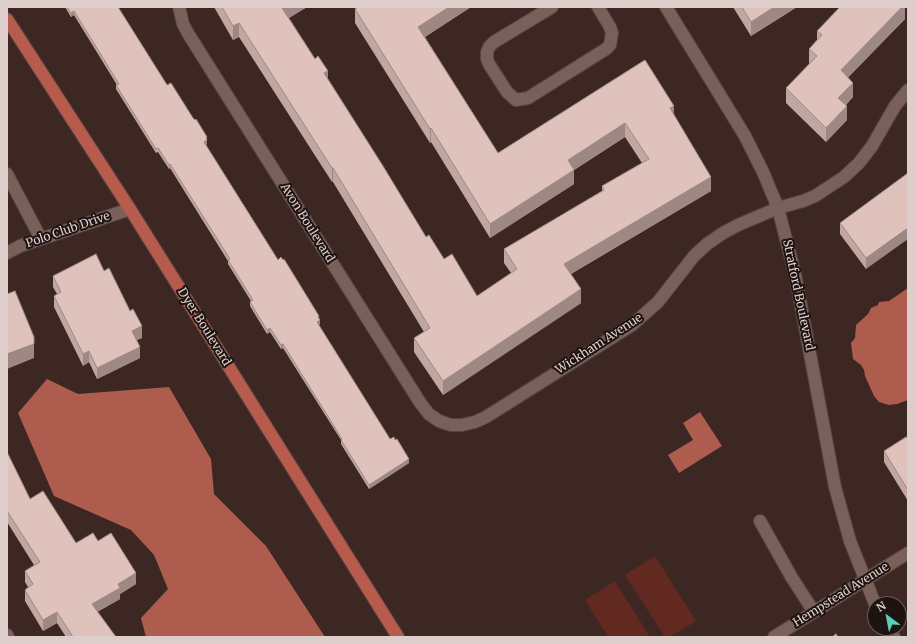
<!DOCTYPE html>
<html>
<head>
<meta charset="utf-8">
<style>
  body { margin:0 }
  #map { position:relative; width:915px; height:644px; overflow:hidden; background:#3d2723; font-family:Merriweather,serif }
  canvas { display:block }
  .frame { position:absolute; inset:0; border:8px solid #ddcecb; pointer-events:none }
  .north { position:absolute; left:867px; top:596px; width:40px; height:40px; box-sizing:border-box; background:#1d1311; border:1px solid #6a5e5b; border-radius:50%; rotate:328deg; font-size:11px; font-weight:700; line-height:16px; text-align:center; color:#ddcecb }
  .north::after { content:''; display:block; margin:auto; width:14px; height:18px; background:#5bcebb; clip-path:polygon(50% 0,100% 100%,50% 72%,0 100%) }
</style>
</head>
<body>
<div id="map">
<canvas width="915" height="644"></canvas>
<div class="frame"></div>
<div class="north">N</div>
</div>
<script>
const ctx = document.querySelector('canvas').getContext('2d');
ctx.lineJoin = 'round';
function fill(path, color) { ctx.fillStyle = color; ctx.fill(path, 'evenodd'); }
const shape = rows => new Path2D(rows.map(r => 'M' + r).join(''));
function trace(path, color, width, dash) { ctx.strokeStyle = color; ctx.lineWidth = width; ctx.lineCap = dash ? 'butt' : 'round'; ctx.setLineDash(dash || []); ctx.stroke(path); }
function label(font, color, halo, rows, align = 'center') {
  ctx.font = font + ' Merriweather,serif'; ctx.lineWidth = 4; ctx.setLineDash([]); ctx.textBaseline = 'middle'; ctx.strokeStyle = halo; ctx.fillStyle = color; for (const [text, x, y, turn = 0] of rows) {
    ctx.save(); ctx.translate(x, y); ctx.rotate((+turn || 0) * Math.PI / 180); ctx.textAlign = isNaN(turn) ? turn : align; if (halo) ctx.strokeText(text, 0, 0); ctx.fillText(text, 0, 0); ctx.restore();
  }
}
const green = shape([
  [655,556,696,621,670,637,665,637,625,575],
  [615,581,650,637,608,637,585,600]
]);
const water = shape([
  [908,288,908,400,897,404,889,405,879,402,874,396,865,376,864,370,861,365,853,359,851,343,855,338,856,325,868,314,871,308,878,305,879,302,889,301],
  [47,379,78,394,169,387,211,459,214,494,266,546,325,637,146,637,141,618,168,589,154,555,131,530,54,496,18,413],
  [700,412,722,446,679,473,668,455,693,440,683,423]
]);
const minor = shape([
  [179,7,183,24,189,35,421,404,429,414,439,421,451,425,462,425,475,422,486,417,632,325,658,302,694,256,707,244,723,233,738,225,778,208,803,201,815,196,844,177,859,163,872,146,895,106,908,90],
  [552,7,494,42,489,47,487,52,487,59,489,64,507,92,516,100,528,98,606,49,610,45,612,33,610,27,598,7],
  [666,7,745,136,763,172,778,208,795,274,835,487,850,541,875,604],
  [7,174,41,239],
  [7,253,20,246,130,209],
  [760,521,792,578,814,612],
  [888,628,894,637],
  [7,635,8,637],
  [774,637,908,553]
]);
const major = shape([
  [7,19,130,209,398,637]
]);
const wall = shape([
  [65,7,118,7,167,85,207,139,207,144,206,145,278,260,319,319,320,324,318,325,390,439,409,463,369,489,341,444,341,440,283,348,281,349,270,332,267,334,250,306,250,302,251,301,228,264,228,261,170,168,169,169,158,152,156,153,116,89,116,85,117,85,74,15,71,17],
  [214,7,307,7,289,18,328,79,426,237,444,259,477,296,511,273,504,263,504,249,602,192,602,186,642,163,625,137,574,170,574,184,490,238,431,142,430,143,355,23,355,9,358,7,471,7,425,37,498,153,645,60,674,115,711,191,571,274,581,303,443,395,414,352,414,338,424,332,333,182,332,182,239,37,233,40],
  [733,7,797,7,751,36],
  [905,7,905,19,848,77,853,97,846,105,847,120,826,142,786,103,786,88,810,64,809,63,809,49,817,40,817,31],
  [908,173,866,269,840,234,840,223],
  [104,271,142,338,137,340,140,358,97,379,89,362,83,366,54,307,54,296,57,294,53,287,53,276],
  [908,439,908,501,884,462,884,451],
  [7,452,30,499,76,543,98,541,136,584,120,594,120,599,97,612,116,637,66,637,57,623,43,631,25,601,25,590,28,587,25,582,25,571,34,565,7,522]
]);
const shadedWall = shape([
  [283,7,307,7,282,22,282,8],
  [449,7,471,7,418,41,418,27],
  [774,7,797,7,751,36,751,22],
  [902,7,905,7,905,19,841,85,841,70],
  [74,11,74,15,71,17,71,13],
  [239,23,239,37,233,40,233,26],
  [328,71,328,85,324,73],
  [853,83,853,97,838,112,838,98],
  [674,106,674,120,670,108],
  [847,106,847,120,826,142,826,128],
  [625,123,625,137,568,174,568,160],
  [431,128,431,142,430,143,430,129],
  [206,137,207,137,207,144,204,146,204,142],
  [170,164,170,168,169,169,169,165],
  [332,168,333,168,333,182,332,182],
  [574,170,574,184,490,238,490,224],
  [711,177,711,191,564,278,564,264],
  [908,228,908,239,866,269,866,258],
  [581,289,581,303,443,395,443,381],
  [319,316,320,324,317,326,317,322,318,317],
  [142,326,142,338,132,342,132,331],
  [270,328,270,332,267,334,267,330],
  [34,344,34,358,7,369,7,354],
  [283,344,283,348,281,349,281,345],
  [140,347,140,358,97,379,97,368],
  [89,351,89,362,83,366,83,354],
  [409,459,409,463,369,489,369,485],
  [136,573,136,584,120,594,120,599,92,615,92,604,118,584],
  [57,612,57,623,43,631,43,620]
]);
const building = shape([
  [67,7,118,7,167,85,171,83,193,118,195,120,196,119,207,137,206,137,207,140,204,142,278,260,281,257,283,260,284,259,319,316,318,317,320,320,317,322,390,439,394,437,395,440,397,439,409,459,369,485,341,440,342,439,283,344,281,345,270,328,267,330,250,302,253,300,228,260,230,259,170,164,169,165,158,148,156,149,116,85,119,84,74,11,71,13,67,7],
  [222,7,283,7,282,8,315,59,318,56,328,71,324,73,383,166,426,237,429,235,444,259,452,254,477,296,517,269,504,249,604,190,602,186,649,159,625,123,568,160,574,170,490,224,431,128,430,129,355,9,358,7,449,7,418,27,498,153,645,60,674,106,670,108,711,177,564,264,581,289,443,381,414,338,430,328,333,168,332,168,239,23,233,26,222,7],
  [742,7,774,7,751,22,742,7],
  [840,7,902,7,841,70,853,83,838,98,847,106,826,128,786,88,817,56,809,49,822,35,817,31,840,7],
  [908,173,908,228,866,258,840,223,908,173],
  [96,254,104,271,109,268,130,311,133,309,142,326,132,331,140,347,97,368,89,351,83,354,54,296,61,292,53,276,96,254],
  [15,291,34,337,34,344,7,354,7,294,15,291],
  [906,437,908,439,908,490,884,451,906,437],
  [7,452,30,499,43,491,76,543,93,533,98,541,111,533,136,573,118,584,120,588,92,604,116,637,73,637,57,612,43,620,25,590,33,584,25,571,40,562,7,511,7,452],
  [836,634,838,637,832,637,836,634]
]);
const streetNames = [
  ["Avon Boulevard",307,223,58],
  ["Polo Club Drive",68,230,-19],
  ["Stratford Boulevard",798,295,78],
  ["Dyer Boulevard",204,327,58],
  ["Wickham Avenue",599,344,-33],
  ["Hempstead Avenue",841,595,-32]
];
fill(green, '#612920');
fill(water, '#ad5c4e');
trace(minor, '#584441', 14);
trace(major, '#584441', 14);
trace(minor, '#7a605b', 12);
trace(major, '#b75b4d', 12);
fill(wall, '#c1a7a2');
fill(shadedWall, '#9d8884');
fill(building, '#e0c2bc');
trace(building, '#9d8884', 1);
label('12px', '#ddcecb', '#1d1311', streetNames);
</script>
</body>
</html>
